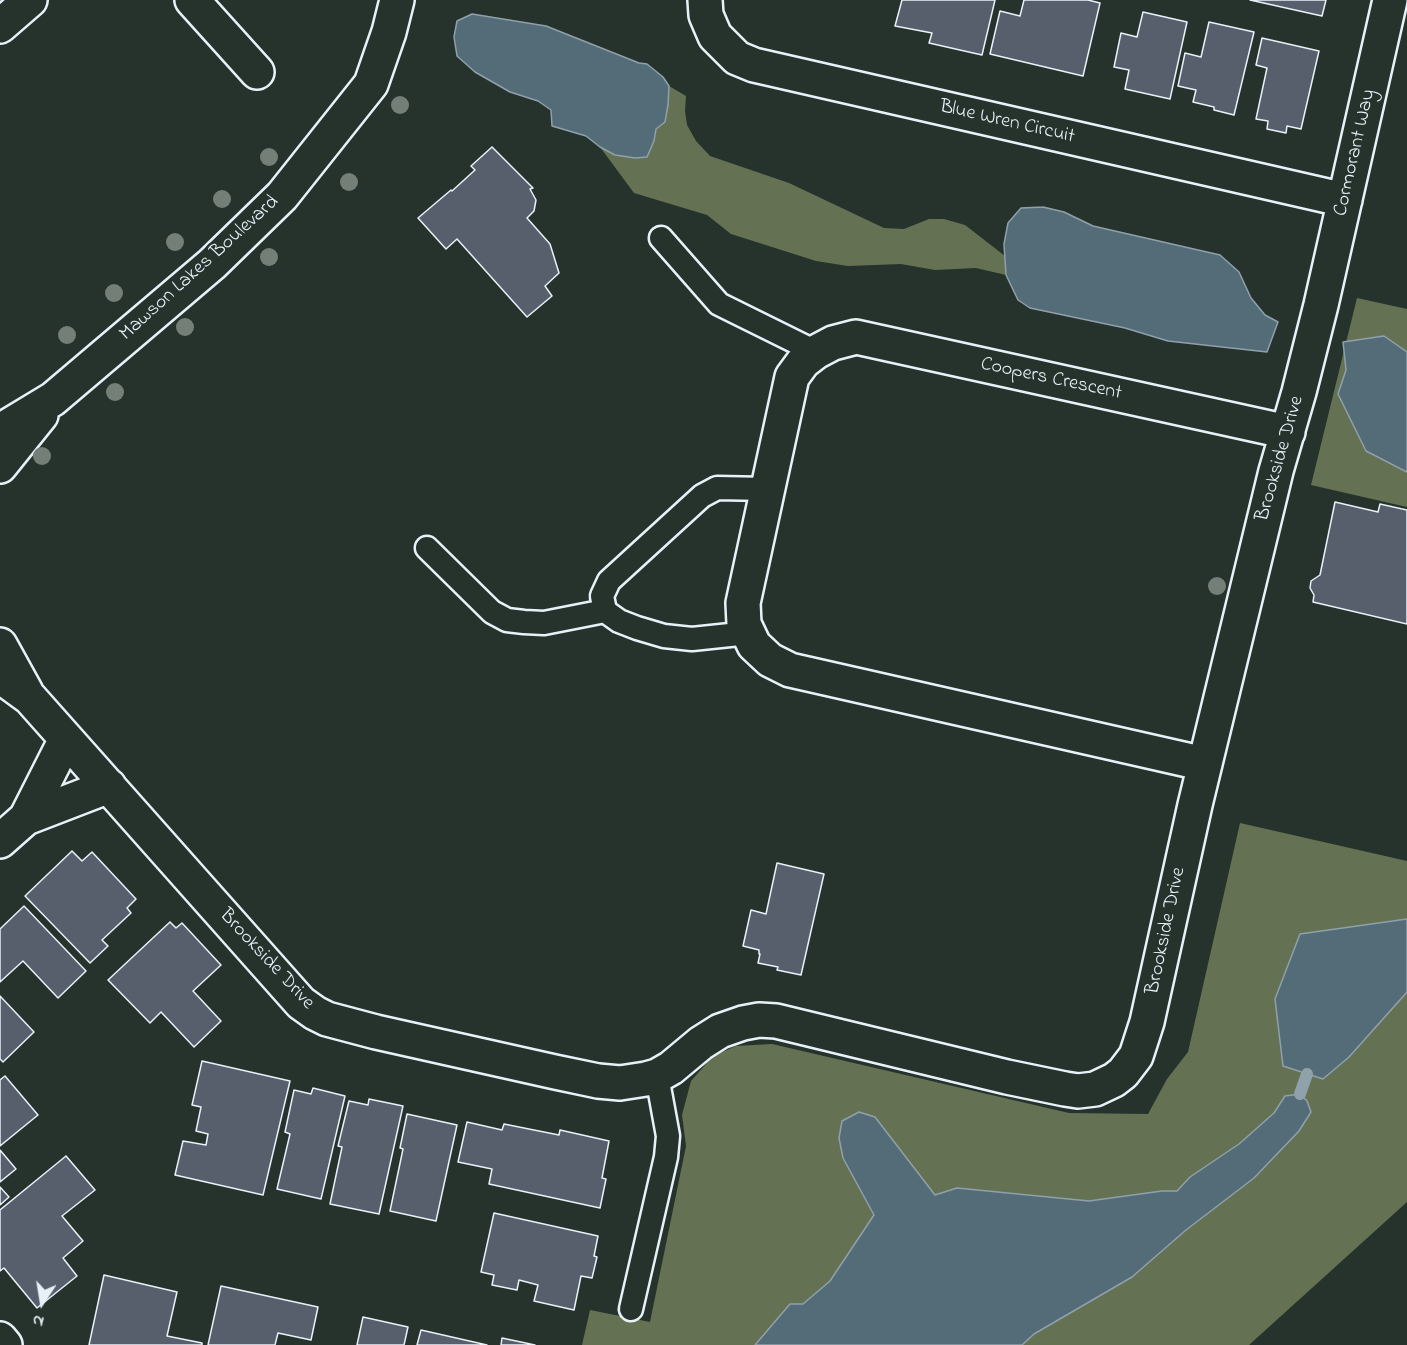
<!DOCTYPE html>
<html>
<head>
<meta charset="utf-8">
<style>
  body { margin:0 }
  #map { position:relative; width:1407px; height:1345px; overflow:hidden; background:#26332d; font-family:"Indie Flower",sans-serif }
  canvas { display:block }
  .north { position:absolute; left:12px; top:1273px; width:60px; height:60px; -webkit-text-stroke:4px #26332d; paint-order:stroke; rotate:192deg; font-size:16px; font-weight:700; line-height:24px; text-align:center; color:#e8f1f8 }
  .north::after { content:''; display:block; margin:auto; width:21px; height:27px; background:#e8f1f8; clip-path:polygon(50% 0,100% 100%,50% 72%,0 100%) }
</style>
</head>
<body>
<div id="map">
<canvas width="1407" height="1345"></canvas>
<div class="north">N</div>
</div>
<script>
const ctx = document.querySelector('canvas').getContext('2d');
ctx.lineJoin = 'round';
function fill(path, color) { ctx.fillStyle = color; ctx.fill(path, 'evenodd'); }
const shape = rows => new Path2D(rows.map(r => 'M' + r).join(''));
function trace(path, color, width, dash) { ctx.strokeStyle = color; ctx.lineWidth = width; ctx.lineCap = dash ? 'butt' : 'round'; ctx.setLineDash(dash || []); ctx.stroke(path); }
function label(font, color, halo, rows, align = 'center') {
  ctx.font = font + ' "Indie Flower",sans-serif'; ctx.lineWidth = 5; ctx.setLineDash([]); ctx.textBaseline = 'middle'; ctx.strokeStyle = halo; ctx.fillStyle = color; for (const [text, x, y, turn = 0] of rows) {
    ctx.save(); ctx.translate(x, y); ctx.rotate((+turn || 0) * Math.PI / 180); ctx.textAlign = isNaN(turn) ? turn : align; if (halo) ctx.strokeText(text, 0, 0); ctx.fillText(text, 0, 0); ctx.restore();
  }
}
const green = shape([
  [669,86,686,96,685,111,687,125,696,141,710,156,789,183,884,228,904,229,929,219,944,219,965,225,1005,256,1006,275,976,268,935,270,901,264,848,266,816,261,731,234,707,215,634,193,600,147,615,155,654,141,656,129,668,105],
  [1357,298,1407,309,1407,507,1311,485],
  [1240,823,1407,861,1407,1202,1249,1345,582,1345,590,1310,650,1322,686,1146,682,1115,691,1081,713,1056,736,1046,772,1044,1069,1113,1148,1114,1167,1079,1188,1052]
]);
const water = shape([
  [472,14,546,26,639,63,647,64,663,77,669,86,668,105,665,122,656,129,654,141,647,157,635,158,615,155,600,147,586,136,552,126,551,110,538,101,510,92,475,72,457,56,454,37,457,21,472,14],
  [1043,207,1064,212,1093,226,1220,255,1239,272,1251,298,1265,315,1278,322,1267,352,1168,341,1125,328,1030,308,1018,300,1006,275,1004,244,1008,223,1021,208,1043,207],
  [1384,336,1407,352,1407,472,1366,451,1338,394,1346,370,1343,342,1384,336],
  [1407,919,1407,992,1349,1057,1323,1079,1283,1066,1275,999,1300,934,1407,919],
  [1300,1094,1307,1101,1311,1112,1299,1131,1254,1178,1186,1230,1132,1277,1034,1334,1022,1345,755,1345,790,1304,803,1304,830,1281,874,1215,843,1158,839,1138,842,1121,859,1112,875,1117,935,1195,957,1188,1089,1201,1162,1191,1177,1191,1190,1177,1239,1144,1274,1113,1285,1096,1300,1094]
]);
const stream = shape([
  [1300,1094,1307,1074]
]);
const building = shape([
  [902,0,995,0,982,55,929,43,932,33,895,26,902,0],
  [1024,0,1088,0,1100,3,1083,76,990,54,1000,11,1020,16,1024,0],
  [1250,0,1326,0,1322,16,1250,0],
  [1143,12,1187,22,1170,99,1125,89,1129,70,1114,67,1121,33,1137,37,1143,12],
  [1209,22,1254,32,1234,115,1214,110,1214,107,1193,102,1196,90,1178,86,1185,53,1201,57,1209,22],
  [1262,38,1319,51,1301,129,1287,126,1286,133,1267,129,1268,121,1256,119,1267,68,1256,65,1262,38],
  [492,147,533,188,530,189,536,200,534,211,527,218,550,244,559,273,545,286,552,296,527,317,457,239,446,249,418,218,451,190,452,191,475,170,471,166,492,147],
  [1335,502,1378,512,1380,504,1407,510,1407,624,1313,602,1314,595,1310,588,1311,581,1320,575,1335,502],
  [72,851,82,861,92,852,136,899,127,908,131,913,102,940,108,946,90,963,25,896,72,851],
  [777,863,824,874,801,975,777,970,778,967,758,963,760,954,759,954,759,950,743,946,751,910,766,914,777,863],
  [24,906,86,971,58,998,23,961,0,982,0,929,24,906],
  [170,922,176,928,182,923,221,965,193,991,221,1021,194,1047,161,1012,150,1023,108,980,170,922],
  [0,996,34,1032,3,1062,0,1059,0,996],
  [202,1061,290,1081,263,1195,175,1175,183,1141,206,1145,208,1134,196,1131,201,1107,192,1105,202,1061],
  [5,1076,38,1115,0,1146,0,1080,5,1076],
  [313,1088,345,1096,321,1199,277,1189,290,1134,285,1132,294,1090,311,1094,313,1088],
  [369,1099,403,1106,379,1214,330,1204,342,1147,338,1146,349,1101,368,1105,369,1099],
  [407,1114,457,1125,436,1221,390,1211,403,1149,400,1148,407,1114],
  [467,1122,502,1130,504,1124,559,1135,560,1130,609,1141,602,1178,606,1179,600,1208,489,1184,492,1169,458,1162,467,1122],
  [0,1150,16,1169,0,1182,0,1150],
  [66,1156,95,1190,62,1216,83,1241,63,1258,77,1276,37,1308,4,1268,0,1271,0,1210,66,1156],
  [0,1187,9,1197,0,1205,0,1187],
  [494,1213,598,1236,594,1256,597,1257,592,1278,581,1276,574,1310,534,1301,538,1285,519,1280,517,1290,492,1285,494,1275,481,1272,494,1213],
  [104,1275,177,1292,167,1336,202,1343,202,1345,89,1345,104,1275],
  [221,1286,318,1307,311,1340,278,1333,275,1345,208,1345,221,1286],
  [363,1317,408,1327,404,1345,357,1345,363,1317],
  [421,1330,487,1345,417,1345,421,1330],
  [502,1338,535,1345,501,1345,502,1338]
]);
const service = shape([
  [661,238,719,304,816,352],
  [427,548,492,612,507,620,524,622,544,623,605,611],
  [749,633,692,639,664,636,637,628,619,621,605,611,602,596,609,581,702,496,717,488,767,489],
  [631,1309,666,1157,668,1136,657,1076]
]);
const minor = shape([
  [192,0,257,72],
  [705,0,706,15,715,36,737,58,754,65,1345,200],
  [0,26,30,0],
  [0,645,26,692],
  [0,676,30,698,301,1003,315,1013,327,1019,376,1032,555,1072,598,1081,620,1083,646,1079,657,1076,671,1068,701,1043,720,1031,743,1023,759,1020,776,1021,1007,1077,1065,1089,1078,1091,1095,1089,1114,1080,1123,1073,1136,1056,1147,1022,1195,805,1276,471,1299,392,1321,305,1390,0],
  [1205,764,790,670,770,660,754,645,744,624,743,603,792,377,803,362,816,352,833,343,856,337,1288,432],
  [26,818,66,739],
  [0,841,26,818,109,786],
  [0,1339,5,1345]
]);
const tertiary = shape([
  [0,431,53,399,212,264,282,196,371,84,389,32,397,0],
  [0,466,41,415]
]);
const trees = [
  [400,105],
  [269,157],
  [349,182],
  [222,199],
  [175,242],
  [269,257],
  [114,293],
  [185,327],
  [67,335],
  [115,392],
  [42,456],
  [1217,586]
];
const streetNames = [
  ["Blue Wren Circuit",1007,123,13],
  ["Cormorant Way",1356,153,-77],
  ["Mawson Lakes Boulevard",200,269,-42],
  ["Coopers Crescent",1051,380,12],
  ["Brookside Drive",1281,459,-74],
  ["Brookside Drive",1167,931,-78],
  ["Brookside Drive",266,960,47]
];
fill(green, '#647253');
fill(water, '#546c78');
trace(water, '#8fa1ab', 1.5);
trace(stream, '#8fa1ab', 12);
fill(building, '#575f6d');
trace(building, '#e8f1f8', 1.5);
trace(service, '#e8f1f8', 27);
trace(minor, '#e8f1f8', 38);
trace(tertiary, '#e8f1f8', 38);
trace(service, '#26332d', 22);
trace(minor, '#26332d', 33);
trace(tertiary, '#26332d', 33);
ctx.fillStyle = '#747f78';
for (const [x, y] of trees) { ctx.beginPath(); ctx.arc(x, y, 9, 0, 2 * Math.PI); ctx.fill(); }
label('20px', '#e8f1f8', '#26332d', streetNames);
</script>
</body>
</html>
